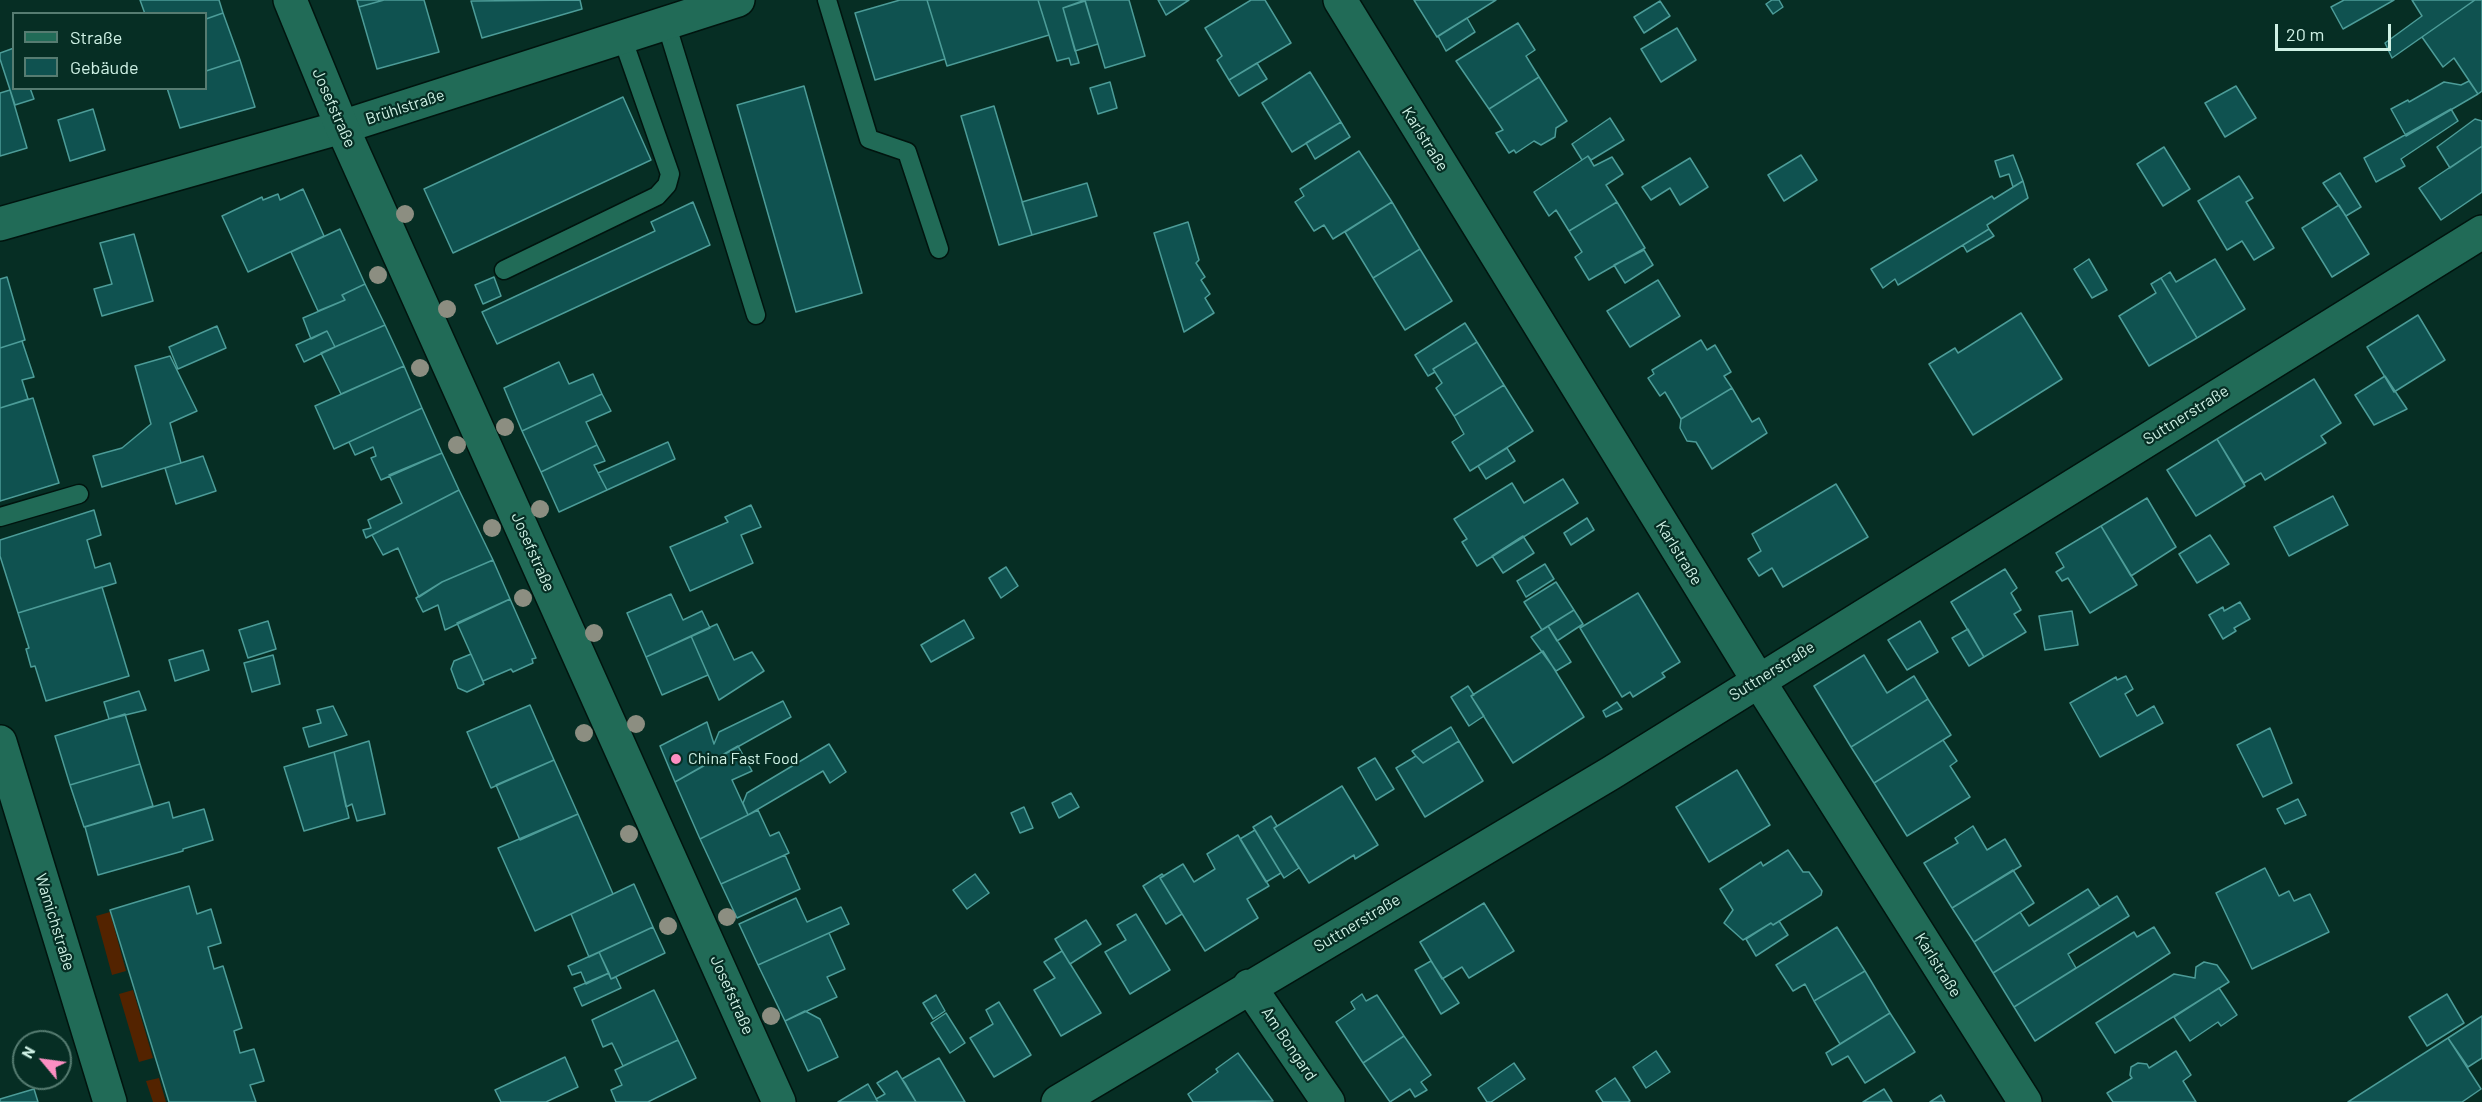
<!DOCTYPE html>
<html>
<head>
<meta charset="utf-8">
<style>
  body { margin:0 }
  #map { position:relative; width:2482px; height:1102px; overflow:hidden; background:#062e24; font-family:Barlow,sans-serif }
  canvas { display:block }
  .legend { position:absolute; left:12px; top:12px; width:195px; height:78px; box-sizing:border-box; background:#062e24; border:2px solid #567c71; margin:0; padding:8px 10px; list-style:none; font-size:18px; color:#cff1e5 }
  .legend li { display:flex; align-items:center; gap:12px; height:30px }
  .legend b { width:30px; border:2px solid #567c71 }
  .north { position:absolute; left:12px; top:1030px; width:60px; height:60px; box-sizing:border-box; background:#062e24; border:2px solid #567c71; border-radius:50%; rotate:299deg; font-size:16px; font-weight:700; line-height:24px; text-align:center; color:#cff1e5 }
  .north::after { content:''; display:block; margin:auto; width:21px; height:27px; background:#fc8fc2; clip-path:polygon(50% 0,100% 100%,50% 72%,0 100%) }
  .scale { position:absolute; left:2275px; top:24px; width:116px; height:27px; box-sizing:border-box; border:3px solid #cff1e5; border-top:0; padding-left:8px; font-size:18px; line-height:21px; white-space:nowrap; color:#cff1e5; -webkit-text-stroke:4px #062e24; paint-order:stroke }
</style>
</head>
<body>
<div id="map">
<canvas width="2482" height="1102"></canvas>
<ul class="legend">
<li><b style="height:8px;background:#216b57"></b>Straße</li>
<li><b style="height:16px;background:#0f5250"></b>Gebäude</li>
</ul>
<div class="north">N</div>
<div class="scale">20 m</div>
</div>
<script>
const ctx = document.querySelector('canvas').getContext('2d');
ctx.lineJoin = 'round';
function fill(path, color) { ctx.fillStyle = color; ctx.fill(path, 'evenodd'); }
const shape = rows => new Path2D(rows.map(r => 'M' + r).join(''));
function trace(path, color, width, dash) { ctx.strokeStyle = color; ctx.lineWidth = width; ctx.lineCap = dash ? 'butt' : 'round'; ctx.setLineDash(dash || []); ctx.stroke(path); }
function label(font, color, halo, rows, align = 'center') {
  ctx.font = font + ' Barlow,sans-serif'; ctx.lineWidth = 4.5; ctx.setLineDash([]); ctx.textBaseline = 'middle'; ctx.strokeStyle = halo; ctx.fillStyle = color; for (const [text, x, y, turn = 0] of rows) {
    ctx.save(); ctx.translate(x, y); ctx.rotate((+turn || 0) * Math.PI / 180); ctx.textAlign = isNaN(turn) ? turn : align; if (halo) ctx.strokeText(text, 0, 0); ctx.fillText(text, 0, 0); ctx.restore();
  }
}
const green = shape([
  [110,912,126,971,112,975,96,916],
  [133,990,153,1058,139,1062,119,994],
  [159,1078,166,1102,153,1102,146,1081]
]);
const building = shape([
  [140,0,219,0,223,13,206,19,206,14,145,14,140,0],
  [357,0,384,0,359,7,357,0],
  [384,0,424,0,439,52,377,69,359,7,384,0],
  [580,0,582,9,482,38,471,1,580,0],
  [900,0,927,0,945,59,875,80,855,13,900,0],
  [927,0,1038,0,1049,35,947,66,927,0],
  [1038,0,1085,0,1063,8,1079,63,1071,65,1069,58,1057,61,1038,0],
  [1085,0,1129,0,1145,56,1105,68,1085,0],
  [1158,0,1189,0,1166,15,1158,0],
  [1251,0,1265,0,1291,43,1229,80,1217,60,1222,56,1205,28,1251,0],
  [1414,0,1496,0,1437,37,1414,0],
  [1772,0,1779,0,1783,7,1773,14,1766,4,1772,0],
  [2344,0,2394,0,2343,29,2331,7,2344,0],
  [2412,0,2475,0,2392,58,2385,43,2422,16,2412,0],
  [2475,0,2482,0,2482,91,2478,94,2454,58,2443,67,2422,37,2475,0],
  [1085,1,1098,44,1075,51,1063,8,1085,1],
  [1660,1,1670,16,1644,33,1634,17,1660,1],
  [223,13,240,60,206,71,206,19,223,13],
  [1467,18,1475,32,1446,51,1438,36,1467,18],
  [1518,23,1535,50,1526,56,1539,77,1489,109,1456,61,1518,23],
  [1677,28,1696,60,1661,82,1641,49,1677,28],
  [14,48,14,88,30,88,34,99,15,105,0,59,0,53,14,48],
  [240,60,255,107,180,128,167,88,206,88,206,71,240,60],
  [1257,63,1267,79,1239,96,1229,80,1257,63],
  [1310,72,1341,122,1292,152,1262,103,1310,72],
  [1539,77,1567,121,1556,128,1555,137,1541,145,1534,141,1516,153,1514,150,1509,153,1496,133,1503,130,1489,109,1539,77],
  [2469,81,2478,94,2406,136,2391,109,2408,100,2409,102,2444,82,2461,85,2469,81],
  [1110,82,1117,108,1098,114,1090,88,1110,82],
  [804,86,862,293,796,312,737,105,804,86],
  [2236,86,2256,118,2225,137,2205,103,2236,86],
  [10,90,27,148,0,156,0,93,10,90],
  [623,97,651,160,453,253,424,189,623,97],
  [994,106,1032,235,999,245,961,116,994,106],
  [93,109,105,150,70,161,58,120,93,109],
  [2451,109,2458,121,2401,159,2405,166,2376,182,2364,158,2451,109],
  [1610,118,1624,140,1591,160,1588,156,1582,160,1572,144,1610,118],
  [2475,119,2482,121,2482,146,2450,168,2437,147,2475,119],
  [1341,122,1350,137,1315,159,1306,143,1341,122],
  [2482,146,2482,192,2441,220,2419,188,2482,146],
  [2164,147,2190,189,2163,206,2137,164,2164,147],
  [1359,151,1392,202,1333,239,1324,225,1314,231,1295,202,1304,196,1300,189,1359,151],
  [1801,155,1817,180,1784,201,1768,175,1801,155],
  [2013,155,2023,181,2013,187,2009,174,2000,177,1995,161,2013,155],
  [1588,156,1594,166,1612,157,1623,174,1606,185,1617,202,1569,231,1556,210,1549,216,1534,192,1588,156],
  [1690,158,1708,187,1680,205,1670,188,1651,200,1642,187,1690,158],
  [2340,173,2361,207,2346,216,2323,183,2340,173],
  [2239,176,2253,198,2246,202,2274,248,2254,260,2242,241,2227,250,2198,201,2239,176],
  [2023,181,2028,198,1987,225,1989,229,1898,285,1895,279,1883,288,1871,269,1992,196,1994,199,2023,181],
  [1087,183,1097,216,1032,235,1022,202,1087,183],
  [303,189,324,236,248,272,222,216,262,197,263,200,278,194,280,200,303,189],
  [693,202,710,245,497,344,482,312,655,231,651,222,693,202],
  [1392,202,1420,249,1373,278,1345,232,1392,202],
  [1617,202,1645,248,1589,280,1575,257,1582,252,1569,231,1617,202],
  [2339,205,2369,254,2332,277,2302,228,2339,205],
  [1188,222,1199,260,1196,263,1205,277,1201,280,1210,294,1205,298,1214,313,1184,332,1154,233,1188,222],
  [340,229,365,284,342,295,345,300,318,311,291,252,340,229],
  [1989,229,1994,236,1967,252,1963,245,1989,229],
  [134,234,153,301,102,316,94,289,112,284,100,243,134,234],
  [1420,249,1452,301,1405,330,1373,278,1420,249],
  [1644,250,1653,265,1625,283,1614,265,1644,250],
  [2089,259,2107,290,2092,298,2074,269,2089,259],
  [2215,259,2245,309,2197,338,2161,278,2170,272,2176,282,2215,259],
  [7,277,25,340,0,348,0,279,7,277],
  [494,277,501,296,483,304,475,285,494,277],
  [2161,278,2197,338,2149,366,2119,316,2156,293,2151,284,2161,278],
  [1658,280,1680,316,1630,347,1607,311,1658,280],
  [365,284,385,325,335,347,327,331,311,339,303,318,345,300,342,295,365,284],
  [2021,313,2062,379,1973,435,1929,364,1955,348,1958,353,2021,313],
  [2418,315,2445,360,2394,392,2367,347,2418,315],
  [1465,323,1477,342,1433,369,1435,372,1428,376,1415,355,1465,323],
  [385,325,404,366,341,394,321,353,385,325],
  [217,326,226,348,178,369,169,347,217,326],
  [327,331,335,347,304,362,296,345,327,331],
  [1701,340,1707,350,1715,345,1731,372,1724,376,1732,388,1681,419,1665,392,1660,396,1648,378,1654,374,1652,370,1701,340],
  [22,341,34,377,22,380,28,399,0,408,0,348,22,341],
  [1477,342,1504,385,1454,416,1436,388,1442,383,1433,369,1477,342],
  [170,356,197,411,170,423,181,463,102,487,93,456,122,448,151,424,135,366,170,356],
  [559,362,569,384,593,374,602,394,522,431,504,388,559,362],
  [404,366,422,408,334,449,315,406,404,366],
  [2385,376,2407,409,2374,425,2355,395,2385,376],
  [2314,379,2341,423,2321,436,2326,443,2265,480,2261,473,2244,483,2217,439,2314,379],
  [1504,385,1533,431,1470,471,1452,442,1464,434,1454,416,1504,385],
  [1732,388,1752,422,1759,418,1767,433,1712,469,1696,442,1687,441,1680,428,1681,419,1732,388],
  [602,394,611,411,586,422,597,445,541,472,522,431,602,394],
  [33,398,59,483,0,501,0,408,33,398],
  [422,408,442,453,381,480,371,458,376,456,373,447,355,455,349,442,422,408],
  [2217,439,2245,486,2196,516,2167,470,2217,439],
  [668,442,675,459,607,490,598,473,668,442],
  [597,445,605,461,594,465,607,490,559,512,541,472,597,445],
  [1507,448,1515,461,1486,479,1478,466,1507,448],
  [442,453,459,490,366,538,363,530,371,528,368,520,402,503,389,475,442,453],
  [203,456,216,491,176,504,165,468,203,456],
  [1563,479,1578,503,1477,566,1462,542,1467,539,1454,519,1512,483,1524,503,1563,479],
  [1836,484,1868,537,1783,587,1772,568,1759,576,1748,559,1761,551,1752,534,1836,484],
  [459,490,493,560,442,582,419,597,398,548,383,555,372,535,459,490],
  [2333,496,2348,525,2289,556,2274,527,2333,496],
  [2147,498,2176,547,2131,576,2101,526,2147,498],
  [751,505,761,527,741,535,753,563,690,591,670,547,728,522,725,517,751,505],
  [94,510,101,535,87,540,95,568,110,563,116,583,18,613,0,556,0,540,94,510],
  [1587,518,1594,530,1571,545,1564,533,1587,518],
  [2101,526,2137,585,2090,613,2068,578,2062,581,2056,572,2064,567,2056,553,2101,526],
  [2210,535,2229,564,2197,583,2179,554,2210,535],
  [1523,536,1534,553,1503,573,1492,556,1523,536],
  [493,560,510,599,445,630,438,605,423,612,416,598,442,582,493,560],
  [1545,564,1554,579,1526,597,1517,581,1545,564],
  [1006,567,1018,586,1001,598,989,578,1006,567],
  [2005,569,2017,588,2011,593,2021,610,2014,614,2026,632,1984,657,1951,602,2005,569],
  [1556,582,1574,610,1542,630,1524,602,1556,582],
  [102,587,129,676,46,701,35,666,31,667,26,649,29,648,18,613,102,587],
  [1638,593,1680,662,1662,673,1665,677,1633,697,1630,692,1622,697,1580,628,1638,593],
  [671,594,683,620,702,611,710,628,646,657,627,613,671,594],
  [510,599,536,658,532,659,533,663,513,672,511,669,483,681,457,623,510,599],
  [2240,602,2250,619,2234,628,2236,631,2223,639,2209,615,2223,607,2224,611,2240,602],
  [1574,610,1583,624,1557,641,1548,626,1574,610],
  [2072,611,2078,645,2045,650,2039,616,2072,611],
  [964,620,974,638,931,662,921,645,964,620],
  [268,621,276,649,248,658,239,630,268,621],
  [1920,621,1938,652,1907,670,1888,640,1920,621],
  [717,624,734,660,752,652,764,671,719,700,691,636,717,624],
  [1548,626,1571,662,1556,671,1531,637,1548,626],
  [1968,629,1984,657,1969,666,1952,638,1968,629],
  [691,636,708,675,662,695,646,657,691,636],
  [203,650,209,670,175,681,169,660,203,650],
  [1543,651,1584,717,1513,763,1471,696,1543,651],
  [471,654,484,684,467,692,458,688,451,669,454,661,471,654],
  [273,655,280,684,252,692,244,663,273,655],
  [1864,655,1887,693,1914,676,1928,699,1851,747,1814,686,1864,655],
  [2126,676,2133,689,2125,694,2137,716,2154,706,2163,723,2100,757,2070,703,2116,677,2117,680,2126,676],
  [1468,686,1474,695,1471,696,1484,716,1469,726,1451,697,1468,686],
  [139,691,146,710,109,719,104,702,139,691],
  [1928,699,1951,735,1874,783,1851,747,1928,699],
  [783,701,791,717,675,782,660,746,707,722,714,744,719,732,783,701],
  [1617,702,1622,709,1606,717,1603,711,1617,702],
  [530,705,554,760,491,788,467,732,530,705],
  [333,706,347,735,309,747,303,728,321,723,317,710,333,706],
  [125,714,140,764,70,785,55,736,125,714],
  [1451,727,1459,741,1423,763,1416,756,1412,751,1451,727],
  [2270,728,2292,783,2263,797,2237,745,2270,728],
  [1943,740,1957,761,1950,766,1970,797,1907,836,1874,783,1943,740],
  [369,741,385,814,357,821,352,804,346,807,334,752,369,741],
  [1459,741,1483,781,1425,817,1396,768,1416,756,1423,763,1459,741],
  [829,744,846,772,830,783,823,771,748,815,743,803,747,793,829,744],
  [738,746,752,771,732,780,748,815,700,839,675,782,738,746],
  [334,752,349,818,304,831,284,767,334,752],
  [1375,758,1394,789,1376,800,1358,768,1375,758],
  [554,760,578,814,520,840,496,785,554,760],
  [140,764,153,806,84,827,70,785,140,764],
  [1737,770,1770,825,1709,862,1676,807,1737,770],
  [1342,786,1378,845,1355,859,1354,855,1309,883,1274,828,1342,786],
  [1071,793,1079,807,1059,818,1052,803,1071,793],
  [2298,799,2306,815,2285,824,2277,809,2298,799],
  [169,802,173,818,204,809,213,840,183,849,183,851,98,875,85,827,169,802],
  [1024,807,1033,828,1020,833,1011,813,1024,807],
  [758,810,770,836,779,832,789,853,721,884,700,839,758,810],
  [578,814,613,894,535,931,498,848,578,814],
  [1271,816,1277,826,1274,828,1299,868,1284,878,1253,827,1271,816],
  [1973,826,1987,850,2005,839,2021,866,1952,908,1924,863,1958,843,1955,838,1973,826],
  [1255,830,1281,873,1266,882,1240,839,1255,830],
  [1238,835,1269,886,1247,899,1258,918,1205,951,1160,878,1183,864,1194,882,1215,869,1207,854,1238,835],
  [1788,850,1803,872,1809,872,1822,891,1821,895,1773,925,1771,923,1743,940,1724,923,1733,910,1720,889,1761,862,1763,866,1788,850],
  [785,855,800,889,737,918,721,884,785,855],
  [2265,868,2279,896,2289,891,2294,901,2310,894,2329,932,2252,969,2216,893,2265,868],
  [2013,870,2034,903,1974,942,1952,908,2013,870],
  [975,874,989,893,967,909,953,890,975,874],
  [1162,874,1164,876,1160,878,1182,914,1166,924,1143,886,1162,874],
  [634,884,653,927,589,957,571,914,634,884],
  [189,886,197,914,211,909,221,943,208,947,214,969,223,966,242,1028,234,1031,240,1053,254,1049,264,1081,250,1085,256,1102,169,1102,110,910,189,886],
  [2088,889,2100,907,1993,973,1974,942,2020,912,2029,926,2088,889],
  [2117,896,2129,916,2068,954,2076,968,2014,1007,1993,973,2117,896],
  [796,898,807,922,841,907,849,924,758,965,739,924,796,898],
  [1484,903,1514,951,1469,978,1462,967,1442,979,1420,942,1484,903],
  [1136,914,1170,970,1130,994,1105,952,1126,940,1117,925,1136,914],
  [1086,920,1101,944,1070,964,1055,939,1086,920],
  [1779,921,1788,935,1756,956,1746,939,1771,923,1773,925,1779,921],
  [653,927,665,953,611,979,599,952,653,927],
  [1837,927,1865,971,1814,1001,1805,984,1793,991,1776,965,1837,927],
  [2154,927,2170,953,2035,1041,2014,1007,2134,932,2137,937,2154,927],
  [829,933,845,969,827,977,837,997,785,1021,758,965,829,933],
  [1062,951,1101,1013,1061,1036,1034,990,1055,978,1044,962,1062,951],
  [599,952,609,973,586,984,581,972,572,975,568,966,599,952],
  [1431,961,1459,1003,1441,1014,1415,970,1431,961],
  [2204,962,2217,965,2229,982,2115,1053,2096,1023,2174,974,2195,978,2196,967,2204,962],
  [1865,971,1890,1013,1840,1044,1814,1001,1865,971],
  [609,973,611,979,616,977,621,988,582,1006,574,988,609,973],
  [2219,988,2237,1015,2221,1026,2218,1022,2190,1041,2174,1017,2219,988],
  [654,990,678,1040,623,1066,612,1043,603,1047,592,1020,654,990],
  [1362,994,1366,1001,1377,995,1404,1036,1363,1063,1336,1022,1355,1009,1351,1002,1362,994],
  [2447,994,2464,1023,2427,1046,2409,1017,2447,994],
  [936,995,945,1011,933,1019,923,1003,936,995],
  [999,1002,1031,1055,994,1077,970,1038,993,1024,986,1010,999,1002],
  [805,1011,820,1019,838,1057,808,1071,785,1021,805,1011],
  [946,1013,965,1043,950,1053,931,1023,946,1013],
  [1890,1013,1915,1052,1865,1083,1848,1056,1832,1065,1826,1053,1890,1013],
  [2482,1016,2482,1058,2468,1067,2448,1038,2482,1016],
  [1404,1036,1431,1075,1421,1082,1427,1090,1415,1097,1410,1089,1390,1102,1363,1063,1404,1036],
  [2448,1038,2481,1089,2462,1102,2348,1102,2448,1038],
  [678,1040,696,1078,648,1102,616,1102,611,1090,622,1085,615,1070,678,1040],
  [1656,1051,1670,1072,1646,1088,1633,1067,1656,1051],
  [2176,1051,2191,1075,2183,1081,2196,1102,2113,1102,2107,1093,2132,1078,2130,1075,2131,1067,2138,1063,2147,1064,2149,1068,2176,1051],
  [1238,1053,1273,1101,1193,1102,1188,1094,1218,1072,1216,1069,1238,1053],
  [565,1057,578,1087,546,1102,501,1102,495,1090,565,1057],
  [939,1058,965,1102,916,1102,905,1083,902,1079,939,1058],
  [1514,1063,1525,1079,1491,1102,1487,1102,1478,1088,1514,1063],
  [897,1071,916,1102,878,1102,876,1099,885,1094,877,1083,897,1071],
  [1615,1078,1630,1101,1628,1102,1603,1102,1596,1091,1615,1078],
  [868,1084,878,1102,838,1102,868,1084],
  [34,1089,38,1102,0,1102,0,1099,34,1089],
  [1884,1089,1892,1102,1863,1102,1884,1089],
  [1941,1095,1945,1102,1930,1102,1941,1095]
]);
const service = shape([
  [827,0,869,139,907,152,939,249],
  [666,23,756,315],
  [504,270,657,196,667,185,670,174,622,37],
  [0,517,79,494]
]);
const minor = shape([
  [1340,0,1758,680,2025,1102],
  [0,224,342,127,738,0],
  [0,742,110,1102],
  [1249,986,1328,1102],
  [1058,1102,1611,773,2482,232]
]);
const tertiary = shape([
  [290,0,342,127,779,1102]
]);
const trees = [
  [405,214],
  [378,275],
  [447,309],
  [420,368],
  [505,427],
  [457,445],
  [540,509],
  [492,528],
  [523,598],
  [594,633],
  [636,724],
  [584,733],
  [629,834],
  [727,917],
  [668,926],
  [771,1016]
];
const markers = [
  [676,759,6,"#fc8fc2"]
];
const streetNames = [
  ["Brühlstraße",405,107,-18],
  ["Josefstraße",334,108,66],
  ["Karlstraße",1425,139,58],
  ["Suttnerstraße",2186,415,-32],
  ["Josefstraße",533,552,66],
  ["Karlstraße",1679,553,58],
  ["Suttnerstraße",1772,671,-32],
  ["Wamichstraße",55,922,73],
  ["Suttnerstraße",1357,923,-31],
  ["Karlstraße",1938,965,58],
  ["Josefstraße",732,995,66],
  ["Am Bongard",1289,1044,56]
];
const poiNames = [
  ["China Fast Food",688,759]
];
fill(green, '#532300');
fill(building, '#0f5250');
trace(building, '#4c9c98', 1.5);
trace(service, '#01140e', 21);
trace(minor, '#01140e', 36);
trace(tertiary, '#01140e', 36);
trace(service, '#216b57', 18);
trace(minor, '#216b57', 33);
trace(tertiary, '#216b57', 33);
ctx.fillStyle = '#8c8e81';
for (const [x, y] of trees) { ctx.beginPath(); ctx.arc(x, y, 9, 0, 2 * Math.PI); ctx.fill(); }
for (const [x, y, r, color] of markers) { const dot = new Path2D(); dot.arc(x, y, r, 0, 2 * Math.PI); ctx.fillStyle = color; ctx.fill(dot); trace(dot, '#062e24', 2); }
label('16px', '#cff1e5', '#062e24', streetNames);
label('16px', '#cff1e5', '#062e24', poiNames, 'left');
</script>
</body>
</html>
